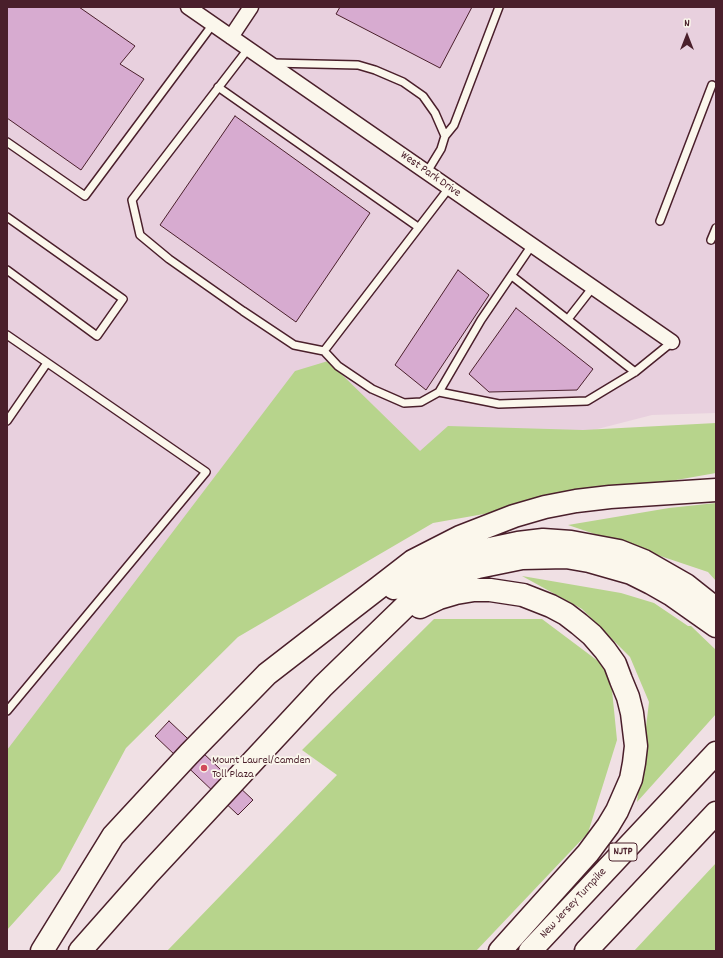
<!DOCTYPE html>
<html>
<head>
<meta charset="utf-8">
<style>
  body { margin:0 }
  #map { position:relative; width:723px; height:958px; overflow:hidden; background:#f0e0e4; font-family:Dekko,sans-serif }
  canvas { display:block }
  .frame { position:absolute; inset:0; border:8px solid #4a1f2b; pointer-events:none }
  .north { position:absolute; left:667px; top:16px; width:40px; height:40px; -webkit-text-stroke:3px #fbf7ec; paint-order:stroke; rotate:0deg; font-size:11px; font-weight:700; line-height:16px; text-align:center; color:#4a1f2b }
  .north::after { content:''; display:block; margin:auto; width:14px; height:18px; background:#4a1f2b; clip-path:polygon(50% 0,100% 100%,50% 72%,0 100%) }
</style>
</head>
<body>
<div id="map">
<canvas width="723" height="958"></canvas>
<div class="frame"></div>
<div class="north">N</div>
</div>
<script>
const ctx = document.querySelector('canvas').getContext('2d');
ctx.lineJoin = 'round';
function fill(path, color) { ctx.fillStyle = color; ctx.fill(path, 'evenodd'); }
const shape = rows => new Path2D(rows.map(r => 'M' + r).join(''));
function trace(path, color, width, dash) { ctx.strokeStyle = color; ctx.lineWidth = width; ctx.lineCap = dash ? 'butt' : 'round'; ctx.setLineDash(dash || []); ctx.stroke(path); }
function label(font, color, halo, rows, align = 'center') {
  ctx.font = font + ' Dekko,sans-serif'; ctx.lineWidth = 3.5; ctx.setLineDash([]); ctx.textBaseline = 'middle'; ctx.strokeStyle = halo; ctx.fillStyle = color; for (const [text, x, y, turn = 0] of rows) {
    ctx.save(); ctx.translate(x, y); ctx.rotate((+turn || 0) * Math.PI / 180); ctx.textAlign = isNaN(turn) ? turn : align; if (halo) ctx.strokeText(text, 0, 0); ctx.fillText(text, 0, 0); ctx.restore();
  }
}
const built = shape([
  [7,7,716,7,716,413,652,415,442,469,307,533,7,855]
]);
const green = shape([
  [328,361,420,451,448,426,583,430,716,423,716,473,433,523,238,637,126,748,60,871,7,930,7,750,295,371],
  [716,503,716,581,708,572,568,525,669,508],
  [522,576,621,593,654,603,688,626,691,626,716,650,716,714,637,802,649,702,630,657,582,609],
  [434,619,542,619,610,670,617,740,588,833,476,951,167,951,337,775,302,750],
  [716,863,716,951,634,951]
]);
const building = shape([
  [7,7,79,7,135,46,120,64,144,79,81,170,7,118,7,7],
  [340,7,472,7,440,68,336,14,340,7],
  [235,116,370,213,296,322,160,225,235,116],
  [458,270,489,295,426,390,395,365,458,270],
  [516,308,593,369,577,390,489,392,469,374,516,308],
  [169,721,253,800,238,815,155,736,169,721]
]);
const service = shape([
  [248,49,132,200,140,235,169,259,243,311,294,345,324,351,449,188],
  [272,63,358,65,375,70,403,82,423,96,435,113,445,136,441,149,427,172],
  [218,87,418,227],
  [445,136,454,125,499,7],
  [7,142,85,196,213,24],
  [7,217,123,299,97,336,7,270],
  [660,221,712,85],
  [711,240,716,228],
  [532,245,481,320,439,392,499,404,587,401,635,372,672,342],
  [512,276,635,372],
  [568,319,593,287],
  [7,335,206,472,7,711],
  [324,351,338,366,372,389,404,403,421,402,439,392],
  [7,421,47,363]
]);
const minor = shape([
  [188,7,672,342],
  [231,37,251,7]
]);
const motorway = shape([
  [394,588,443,563,466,554,518,543,543,540,571,542,619,551,644,561,686,585,715,608],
  [420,607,439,598,456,593,474,590,490,590,523,595,551,606,566,614,579,624,592,635,605,650,615,664,621,680,628,697,632,713,636,746,634,763,631,779,617,811,608,826,588,853,500,951],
  [42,951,113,836,189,754,267,674,413,561,460,537,514,516,545,507,576,501,610,497,716,490],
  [80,951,149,873,323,686,416,596,436,584,456,574,478,567,522,558,566,557,589,561,631,573,651,583,672,595,716,626],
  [530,951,716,753],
  [586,951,716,813]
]);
const markers = [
  [204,768,4,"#d1495b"]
];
const shields = [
  [623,852,28]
];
const shieldNames = [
  ["NJTP",623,852]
];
const streetNames = [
  ["West Park Drive",430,175,35],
  ["New Jersey Turnpike",574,904,-47]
];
const poiNames = [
  ["Mount Laurel/Camden",212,761],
  ["Toll Plaza",212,775]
];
fill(built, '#e8d0de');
fill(green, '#b7d48c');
fill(building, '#d7abd0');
trace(building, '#4a1f2b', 1);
trace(service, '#4a1f2b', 10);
trace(minor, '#4a1f2b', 17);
trace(motorway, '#4a1f2b', 25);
trace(service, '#fbf7ec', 7);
trace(minor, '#fbf7ec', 14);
trace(motorway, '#fbf7ec', 22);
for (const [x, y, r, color] of markers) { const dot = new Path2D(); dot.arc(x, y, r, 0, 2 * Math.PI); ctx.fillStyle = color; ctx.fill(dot); trace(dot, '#fbf7ec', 1.5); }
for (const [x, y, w] of shields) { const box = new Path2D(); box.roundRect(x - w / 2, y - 9, w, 18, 3); ctx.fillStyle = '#fbf7ec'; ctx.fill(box); trace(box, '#4a1f2b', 1); }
label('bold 11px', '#4a1f2b', null, shieldNames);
label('12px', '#4a1f2b', '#fbf7ec', streetNames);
label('12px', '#4a1f2b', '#fbf7ec', poiNames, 'left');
</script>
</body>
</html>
